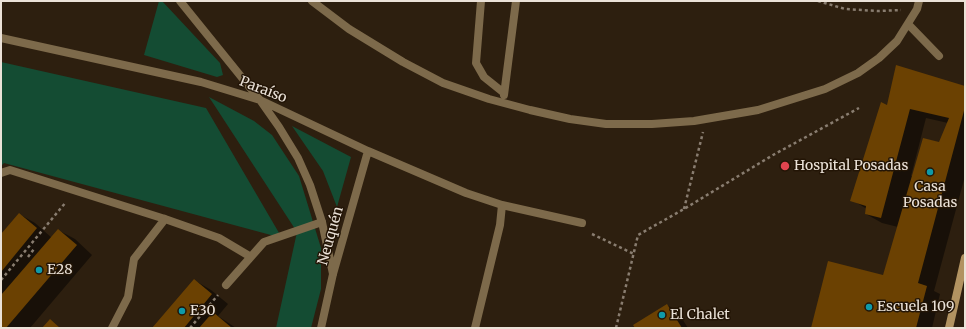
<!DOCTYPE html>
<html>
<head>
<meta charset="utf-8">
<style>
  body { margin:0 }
  #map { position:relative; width:966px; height:329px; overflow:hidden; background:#2d1f0f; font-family:Merriweather,serif }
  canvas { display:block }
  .frame { position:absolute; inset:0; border:2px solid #ebe2d8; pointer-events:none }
</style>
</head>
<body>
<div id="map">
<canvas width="966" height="329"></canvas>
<div class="frame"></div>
</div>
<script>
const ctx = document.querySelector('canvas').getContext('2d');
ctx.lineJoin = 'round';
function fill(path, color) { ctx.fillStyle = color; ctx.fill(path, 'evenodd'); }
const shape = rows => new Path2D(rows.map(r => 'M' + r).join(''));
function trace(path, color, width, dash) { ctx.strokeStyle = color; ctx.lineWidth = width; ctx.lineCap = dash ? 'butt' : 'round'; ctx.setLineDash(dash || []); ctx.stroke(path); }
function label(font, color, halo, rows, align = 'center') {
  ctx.font = font + ' Merriweather,serif'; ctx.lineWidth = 3; ctx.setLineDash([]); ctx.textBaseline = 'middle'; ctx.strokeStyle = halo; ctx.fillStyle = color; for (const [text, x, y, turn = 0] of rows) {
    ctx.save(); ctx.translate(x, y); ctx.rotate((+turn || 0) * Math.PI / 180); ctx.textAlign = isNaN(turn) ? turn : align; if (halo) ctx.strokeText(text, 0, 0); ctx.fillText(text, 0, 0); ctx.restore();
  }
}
const green = shape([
  [159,1,162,1,220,63,223,75,217,77,144,55],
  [1,62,206,108,282,238,4,163,1,166],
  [209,97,254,121,272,135,299,176,321,248,321,289,311,328,276,328,297,232],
  [292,126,351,157,337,207,323,171]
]);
const shadow = shape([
  [965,87,965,176,934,291,940,294,932,328,812,328,883,276,898,227,882,223,866,214,867,209,852,200,888,106],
  [926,118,948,123,939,144,913,176,911,176],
  [19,214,35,223,52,238,58,230,75,239,92,255,30,328,1,328,1,235],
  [194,280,211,290,228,304,218,316,236,328,154,328],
  [667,305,677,311,688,328,637,328]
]);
const building = shape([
  [896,65,965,86,965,107,918,283,927,286,916,328,811,328,828,261,883,275,923,138,939,142,949,118,910,109,881,218,865,214,866,206,850,201,881,102,887,105],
  [19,213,37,228,1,272,1,234],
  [58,229,77,245,6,328,1,328,1,295],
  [194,279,212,294,184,328,152,328],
  [667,304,682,328,635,328,633,325],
  [213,312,232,328,199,328],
  [50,319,60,328,42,328]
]);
const path = shape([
  [818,1,845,9,878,11,901,10],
  [684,209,703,132],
  [592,234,634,254],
  [28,257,34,249],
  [1,280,66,202],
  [190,328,218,295],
  [616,328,638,235,684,209,773,155,859,108]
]);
const service = shape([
  [312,1,349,29,403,62,443,83,489,99,530,110,570,119,606,124,652,124,694,121,758,110,825,89,858,73,879,58,897,41,917,9,919,1],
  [481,1,476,63,484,77,504,93],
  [908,24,939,56],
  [504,95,516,1],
  [1,173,10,170,165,219,219,238,251,257],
  [226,285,264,242,322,222],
  [112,328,128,297,134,259,165,219]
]);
const minor = shape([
  [180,1,260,100,279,127,298,158,310,185,322,222,333,274],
  [1,38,201,82,260,100,368,151,466,193,502,205,582,223],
  [321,328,333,274,368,151],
  [475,328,500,225,502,205]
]);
const secondary = shape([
  [949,328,965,258]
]);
const markers = [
  [785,166,5,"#e0444e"],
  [930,172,4,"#0f9aa8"],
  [39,270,4,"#0f9aa8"],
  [869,307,4,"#0f9aa8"],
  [182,311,4,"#0f9aa8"],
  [662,315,4,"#0f9aa8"]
];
const streetNames = [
  ["Paraíso",263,90,21],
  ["Neuquén",331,236,-74]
];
const poiNames = [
  ["Hospital Posadas",794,166],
  ["Casa",930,187,"center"],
  ["Posadas",930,203,"center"],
  ["E28",47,270],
  ["Escuela 109",877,307],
  ["E30",190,311],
  ["El Chalet",670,315]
];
fill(green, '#144c33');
fill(shadow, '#0007');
fill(building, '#6b4102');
trace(path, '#897d70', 2.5, [3, 3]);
trace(service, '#7d6a4b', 8);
trace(minor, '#7d6a4b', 8);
trace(secondary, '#b29361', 8);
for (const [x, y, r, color] of markers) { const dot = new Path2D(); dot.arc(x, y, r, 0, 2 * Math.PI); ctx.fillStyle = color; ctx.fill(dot); trace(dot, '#231506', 1.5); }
label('14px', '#ebe2d8', '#231506', streetNames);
label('14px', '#ebe2d8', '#231506', poiNames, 'left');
</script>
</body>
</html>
